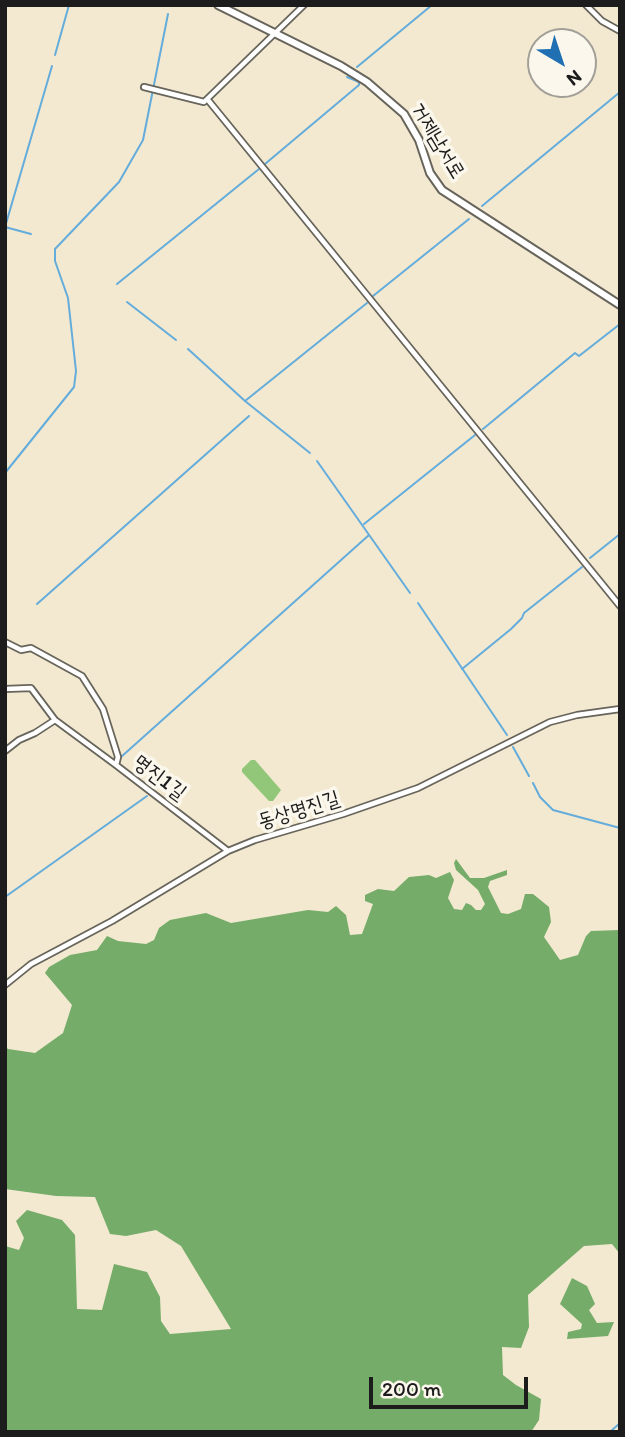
<!DOCTYPE html>
<html>
<head>
<meta charset="utf-8">
<style>
  body { margin:0 }
  #map { position:relative; width:625px; height:1437px; overflow:hidden; background:#f2e9d0; font-family:Itim,sans-serif }
  canvas { display:block }
  .frame { position:absolute; inset:0; border:7px solid #1c1c1c; pointer-events:none }
  .north { position:absolute; left:527px; top:28px; width:70px; height:70px; box-sizing:border-box; background:#fbf7ec; border:2px solid #a29f99; border-radius:50%; rotate:141deg; font-size:19px; font-weight:700; line-height:28px; text-align:center; color:#1c1c1c }
  .north::after { content:''; display:block; margin:auto; width:24px; height:32px; background:#1f6fb2; clip-path:polygon(50% 0,100% 100%,50% 72%,0 100%) }
  .scale { position:absolute; left:369px; top:1377px; width:159px; height:32px; box-sizing:border-box; border:4px solid #1c1c1c; border-top:0; padding-left:9px; font-size:21px; line-height:24px; white-space:nowrap; color:#1c1c1c; -webkit-text-stroke:5px #fbf7ec; paint-order:stroke }
</style>
</head>
<body>
<div id="map">
<canvas width="625" height="1437"></canvas>
<div class="frame"></div>
<div class="north">N</div>
<div class="scale">200 m</div>
</div>
<script>
const ctx = document.querySelector('canvas').getContext('2d');
ctx.lineJoin = 'round';
function fill(path, color) { ctx.fillStyle = color; ctx.fill(path, 'evenodd'); }
const shape = rows => new Path2D(rows.map(r => 'M' + r).join(''));
function trace(path, color, width, dash) { ctx.strokeStyle = color; ctx.lineWidth = width; ctx.lineCap = dash ? 'butt' : 'round'; ctx.setLineDash(dash || []); ctx.stroke(path); }
function label(font, color, halo, rows, align = 'center') {
  ctx.font = font + ' Itim,"Poor Story",sans-serif'; ctx.lineWidth = 7; ctx.setLineDash([]); ctx.textBaseline = 'middle'; ctx.strokeStyle = halo; ctx.fillStyle = color; for (const [text, x, y, turn = 0] of rows) {
    ctx.save(); ctx.translate(x, y); ctx.rotate((+turn || 0) * Math.PI / 180); ctx.textAlign = isNaN(turn) ? turn : align; if (halo) ctx.strokeText(text, 0, 0); ctx.fillText(text, 0, 0); ctx.restore();
  }
}
const green = shape([
  [251,760,255,760,281,790,273,801,269,801,242,772,242,769]
]);
const forest = shape([
  [456,859,470,878,484,878,507,870,507,875,490,881,488,887,501,913,508,914,521,909,525,894,533,894,549,907,551,922,544,937,560,960,578,955,586,936,591,931,620,930,620,1254,612,1244,584,1246,528,1295,529,1327,521,1348,502,1347,503,1375,516,1385,541,1399,539,1420,531,1432,5,1432,5,1246,19,1250,24,1238,16,1221,27,1210,62,1220,75,1235,77,1309,102,1310,114,1264,147,1272,160,1297,161,1321,170,1334,231,1329,181,1246,156,1230,126,1236,110,1234,95,1197,56,1196,5,1189,5,1046,8,1049,35,1053,63,1033,72,1005,45,973,49,967,70,955,97,950,107,936,118,941,146,944,154,940,159,928,170,920,206,913,231,923,308,910,328,912,336,906,346,915,350,935,362,934,373,904,365,901,365,895,378,889,394,891,409,877,429,875,436,878,450,872,454,880,448,898,454,909,462,910,466,903,471,905,476,910,481,910,485,904,478,890,456,870,454,863],
  [572,1278,587,1286,595,1304,589,1310,597,1323,614,1322,608,1336,567,1339,568,1332,581,1329,582,1324,560,1304]
]);
const stream = shape([
  [55,55,69,5],
  [357,67,432,5],
  [265,164,359,85,359,82,347,77],
  [482,206,620,92],
  [5,227,52,66],
  [5,227,31,234],
  [117,284,259,169],
  [373,296,469,219],
  [127,302,176,340],
  [188,349,245,401,310,453],
  [245,401,367,303],
  [483,429,575,353,579,356,620,324],
  [317,461,410,593],
  [5,473,74,387,76,371,68,298,55,261,55,249,119,182,143,140,168,14],
  [364,524,475,435],
  [590,558,620,534],
  [418,603,507,735],
  [37,604,249,416],
  [462,669,511,629,522,618,524,613,582,567],
  [513,747,529,776],
  [121,757,369,535],
  [533,783,540,797,553,810,620,828],
  [5,897,147,796],
  [610,1432,620,1423]
]);
const minor = shape([
  [586,5,602,21,620,31],
  [144,87,204,102,304,5],
  [208,100,620,606],
  [5,642,21,650,31,648,82,676,103,709,118,757,116,765,228,851],
  [5,689,31,688,55,720,116,765],
  [5,751,19,740,35,733,55,720],
  [5,985,31,964,112,921,228,851,255,840,343,814,418,788,550,722,577,715,620,709]
]);
const secondary = shape([
  [218,5,341,66,367,82,404,114,419,140,430,173,442,190,620,305]
]);
const streetNames = [
  ["거제남서로",437,141,59],
  ["명진1길",159,778,37],
  ["동상명진길",299,811,-17]
];
fill(green, '#92c779');
fill(forest, '#75ac69');
trace(stream, '#64acdb', 2);
trace(minor, '#67645b', 8);
trace(secondary, '#67645b', 10);
trace(minor, '#fff', 4.5);
trace(secondary, '#fff', 6);
label('21px', '#1c1c1c', '#fbf7ec', streetNames);
</script>
</body>
</html>
